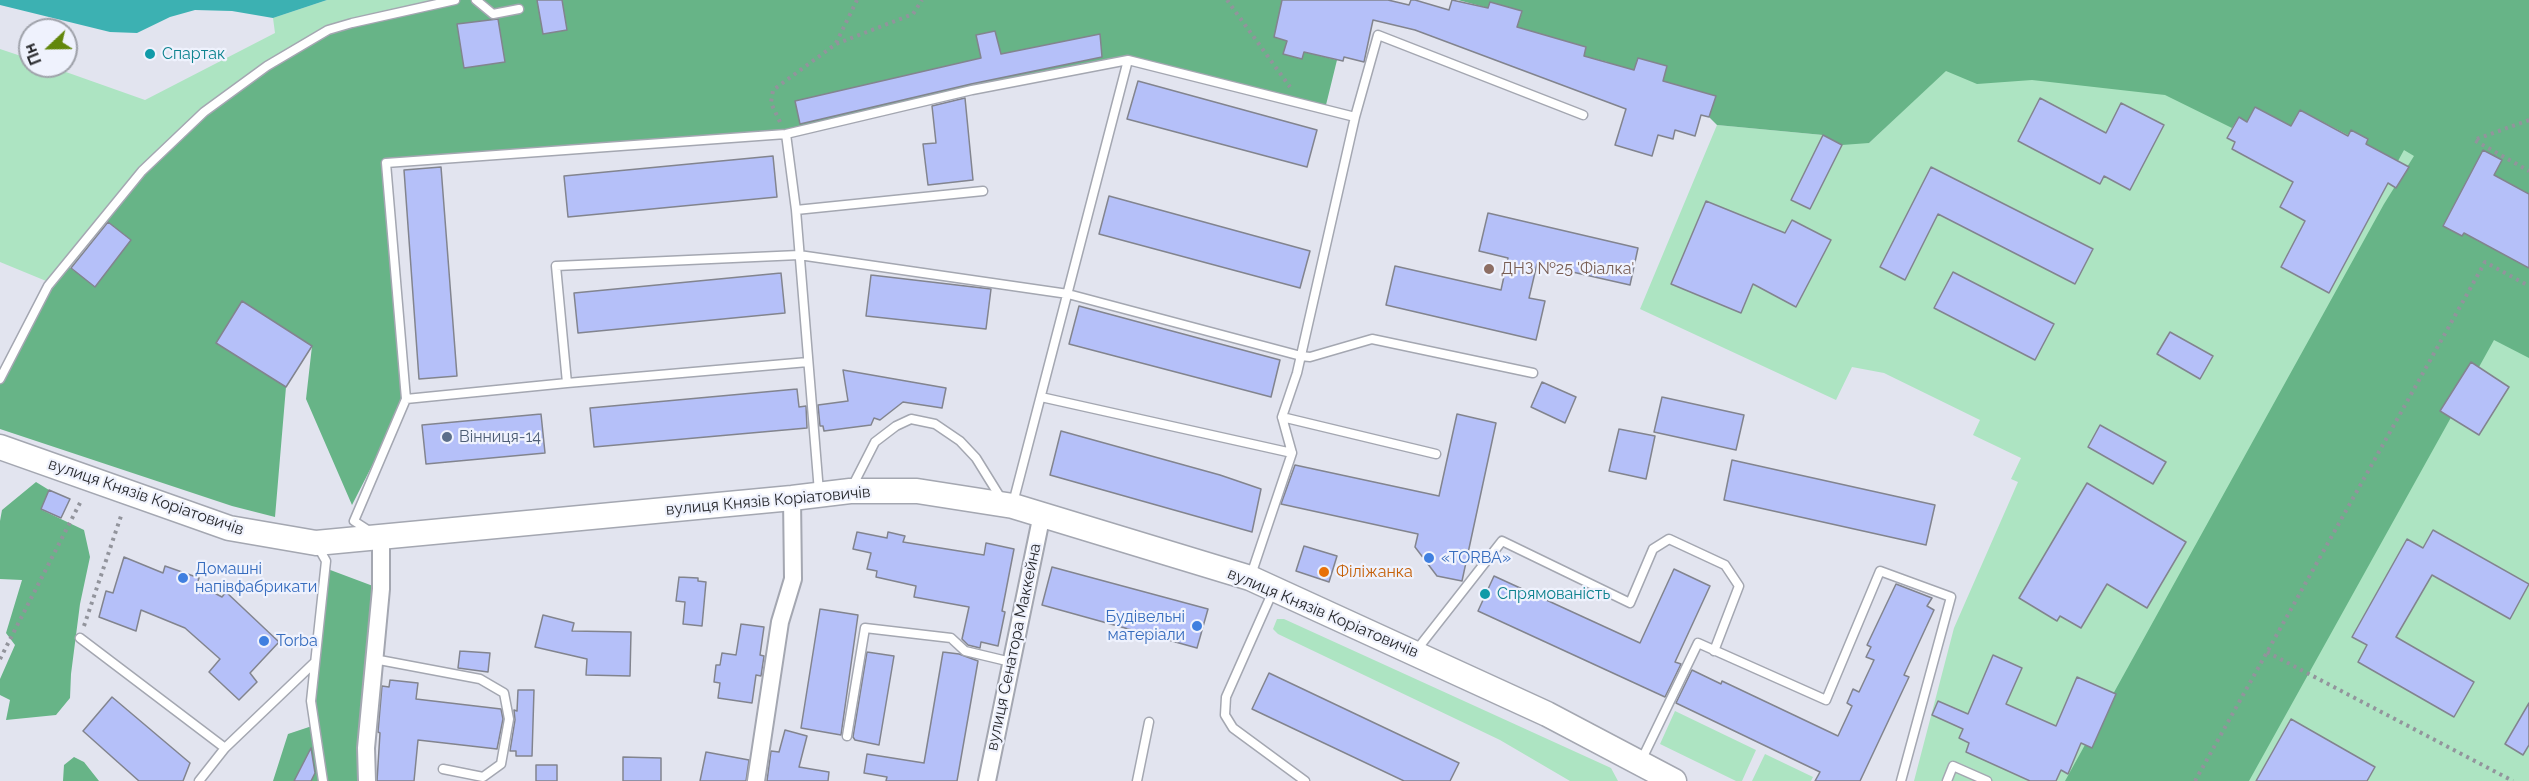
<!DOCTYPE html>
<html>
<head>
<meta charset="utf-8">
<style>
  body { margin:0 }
  #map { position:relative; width:2529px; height:781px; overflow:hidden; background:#e2e4ef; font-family:Raleway,sans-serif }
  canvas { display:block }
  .north { position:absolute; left:18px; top:18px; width:60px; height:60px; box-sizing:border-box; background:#eff2fd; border:2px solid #9fa2aa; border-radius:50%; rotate:248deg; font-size:16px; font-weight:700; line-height:24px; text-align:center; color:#28292d }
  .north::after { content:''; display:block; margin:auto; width:21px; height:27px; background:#62870b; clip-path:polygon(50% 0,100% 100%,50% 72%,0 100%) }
</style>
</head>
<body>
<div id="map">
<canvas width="2529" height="781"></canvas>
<div class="north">Пн</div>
</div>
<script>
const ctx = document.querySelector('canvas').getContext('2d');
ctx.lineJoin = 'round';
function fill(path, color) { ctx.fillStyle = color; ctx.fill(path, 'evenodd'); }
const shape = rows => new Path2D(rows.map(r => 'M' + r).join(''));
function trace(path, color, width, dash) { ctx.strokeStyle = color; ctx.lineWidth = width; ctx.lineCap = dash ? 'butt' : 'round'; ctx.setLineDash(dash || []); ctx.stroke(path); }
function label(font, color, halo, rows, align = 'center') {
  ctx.font = font + ' Raleway,sans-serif'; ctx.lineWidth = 4.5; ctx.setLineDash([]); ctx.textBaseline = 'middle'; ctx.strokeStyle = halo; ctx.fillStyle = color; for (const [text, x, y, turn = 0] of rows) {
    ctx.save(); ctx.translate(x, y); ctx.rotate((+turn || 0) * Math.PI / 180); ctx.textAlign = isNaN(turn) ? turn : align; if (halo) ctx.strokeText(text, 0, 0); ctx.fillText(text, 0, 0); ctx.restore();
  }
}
const green = shape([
  [327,0,455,0,106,221,71,267,65,264,51,283,0,262,0,49,30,59,30,66,49,66,145,100,275,33,273,18],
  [2529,0,2529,781,1914,781,1954,628,2018,482,2011,479,2021,458,1973,435,1980,420,1884,373,1852,367,1836,400,1640,309,1717,125,1823,135,1869,143,1945,71],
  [1277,619,1284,619,1611,768,1618,781,1570,781,1500,740,1278,634,1273,629],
  [1675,711,1756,750,1742,781,1736,781,1660,744],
  [1765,754,1813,777,1811,781,1752,781]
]);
const forest = shape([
  [455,0,1282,0,1274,37,1287,41,1284,54,1301,59,1304,52,1337,60,1325,109,1128,60,786,134,387,163,406,399,352,505,306,399,312,346,243,302,217,343,286,387,275,517,232,506,0,429,0,379,65,264,95,286,131,240,103,218,185,128,314,37],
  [1458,0,2529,0,2529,358,2494,340,2249,781,2065,781,2384,204,2414,156,2404,150,2398,161,2300,110,2291,126,2255,107,2247,122,2239,117,2232,128,2165,95,2032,80,1977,84,1946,71,1869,143,1842,145,1823,135,1717,125,1709,117,1715,96,1684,87,1658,97,1666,66,1638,58,1632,76,1605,69,1607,62,1584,56,1586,47,1517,27,1522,12,1488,8],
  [36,482,49,490,42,510,84,530,90,557,80,604,71,674,70,698,56,715,6,720,10,700,0,695,0,679,15,645,6,633,22,580,0,579,0,521,2,510],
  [325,568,381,589,367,781,273,781,288,734,315,725,311,701],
  [74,757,84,762,99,781,63,781,64,765]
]);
const water = shape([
  [0,0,327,0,273,18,232,11,195,10,170,17,137,33,110,32,0,5]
]);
const building = shape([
  [537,0,562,0,567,30,543,34,537,0],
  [1282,0,1388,0,1409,5,1411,0,1415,0,1449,10,1452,0,1488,8,1490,2,1522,11,1517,27,1586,47,1584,56,1634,70,1638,58,1667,66,1663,81,1716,96,1709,117,1701,115,1695,136,1675,130,1673,139,1658,135,1652,156,1615,145,1626,109,1415,30,1373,20,1364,62,1344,57,1343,61,1304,52,1302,59,1283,54,1287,41,1274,37,1282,0],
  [498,19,505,62,464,68,457,24,498,19],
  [995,31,1001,54,1100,34,1102,57,971,84,800,124,795,101,981,58,976,35,995,31],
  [1138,81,1317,130,1307,167,1127,119,1138,81],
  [965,98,973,180,928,185,923,144,936,143,932,106,965,98],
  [2040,98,2106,133,2121,103,2164,125,2130,190,2104,176,2100,184,2018,141,2040,98],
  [2255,107,2291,126,2300,110,2348,136,2351,130,2368,139,2366,144,2409,167,2396,188,2388,183,2329,293,2281,267,2305,221,2280,207,2293,182,2232,149,2235,142,2227,138,2239,117,2247,122,2255,107],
  [1823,135,1842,145,1810,209,1791,200,1823,135],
  [2483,150,2502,160,2494,175,2529,194,2529,268,2464,233,2462,236,2443,226,2483,150],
  [773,156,777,197,568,217,564,176,773,156],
  [441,167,457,376,419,379,404,170,441,167],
  [1931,167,2093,249,2075,284,1938,214,1905,280,1880,267,1931,167],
  [1109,196,1310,251,1300,288,1099,234,1109,196],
  [1706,201,1785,233,1792,220,1831,240,1796,307,1753,284,1741,313,1671,284,1706,201],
  [1488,213,1638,248,1630,285,1537,264,1529,298,1545,301,1536,340,1386,305,1395,266,1501,290,1508,258,1479,251,1488,213],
  [108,222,131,240,95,287,71,268,108,222],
  [1953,272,2054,324,2035,360,1934,308,1953,272],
  [781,273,785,313,578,333,574,293,781,273],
  [871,275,991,289,986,329,866,316,871,275],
  [242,301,312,346,286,387,216,343,242,301],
  [1079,306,1280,360,1271,397,1069,344,1079,306],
  [2170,332,2213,356,2200,379,2157,354,2170,332],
  [2471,362,2509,387,2479,435,2440,411,2471,362],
  [843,370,946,388,942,408,903,402,880,420,874,418,871,425,824,431,823,426,820,426,818,405,848,401,843,370],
  [1542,382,1576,397,1565,423,1531,407,1542,382],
  [797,389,799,407,806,406,807,428,594,447,590,408,797,389],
  [1662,397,1744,415,1736,450,1654,432,1662,397],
  [541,414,545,453,426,464,422,425,541,414],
  [1457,414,1496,423,1462,581,1437,576,1415,547,1418,534,1281,504,1295,465,1439,496,1457,414],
  [2100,425,2166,462,2153,484,2088,447,2100,425],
  [1619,429,1655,436,1646,479,1609,471,1619,429],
  [1061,431,1220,475,1261,489,1252,532,1050,475,1061,431],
  [1732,460,1935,505,1926,545,1724,500,1732,460],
  [2087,483,2186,542,2147,608,2107,584,2081,628,2060,616,2057,621,2019,598,2087,483],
  [49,490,70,499,61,518,41,509,49,490],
  [2433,530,2529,584,2510,619,2432,575,2396,637,2474,682,2454,717,2358,662,2367,645,2352,637,2407,539,2423,548,2433,530],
  [857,532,887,538,888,532,905,536,903,542,984,555,986,543,1014,549,1002,611,1005,612,998,646,981,642,980,648,968,645,962,639,969,607,914,597,916,586,876,577,877,571,867,569,871,553,853,549,857,532],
  [1304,546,1337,556,1329,582,1296,571,1304,546],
  [124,557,163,573,165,566,199,578,197,584,222,597,226,592,279,642,250,673,257,682,239,700,209,672,220,659,185,628,141,610,136,631,99,617,106,591,113,593,124,557],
  [1052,567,1208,609,1197,648,1042,605,1052,567],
  [1674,569,1710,586,1675,662,1681,664,1665,697,1478,611,1494,576,1640,643,1674,569],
  [679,577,698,578,698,581,706,582,702,626,683,624,685,602,676,601,679,577],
  [1896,584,1932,598,1927,606,1934,610,1904,675,1909,677,1860,781,1815,781,1820,772,1676,703,1692,670,1721,684,1722,681,1838,736,1852,706,1847,703,1853,689,1859,692,1874,660,1866,657,1871,647,1867,645,1896,584],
  [820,609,858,615,841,735,801,728,820,609],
  [543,615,574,623,572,631,631,632,630,676,586,675,587,659,535,647,543,615],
  [741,624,764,627,760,655,764,656,761,676,756,675,752,703,718,698,720,683,714,682,716,665,720,665,722,653,736,655,741,624],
  [460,651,490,653,488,672,458,668,460,651],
  [867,652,894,656,879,745,855,740,853,737,867,652],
  [943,652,959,654,978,661,957,781,886,781,887,777,864,773,867,754,924,763,943,652],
  [1993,655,2022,668,2006,704,2056,726,2077,677,2116,694,2092,748,2081,743,2068,774,2061,770,2056,781,2030,781,1966,752,1969,743,1959,738,1963,729,1932,715,1938,701,1968,714,1993,655],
  [1269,673,1459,763,1450,781,1404,781,1252,709,1269,673],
  [390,680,418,683,416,699,501,709,503,719,497,749,418,740,414,781,377,781,380,733,378,732,382,686,389,687,390,680],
  [518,690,534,690,532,756,516,756,516,751,510,751,515,720,514,710,517,711,518,690],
  [112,697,190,763,183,781,139,781,83,731,112,697],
  [2529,703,2529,745,2523,755,2505,744,2529,703],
  [2291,719,2375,767,2367,781,2256,781,2291,719],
  [785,730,807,736,799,767,829,772,828,781,767,781,771,751,779,752,785,730],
  [311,748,315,773,311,781,294,781,311,748],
  [706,752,749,760,746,781,700,781,706,752],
  [623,757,661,758,661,781,623,781,623,757],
  [536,765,557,765,557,781,536,781,536,765]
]);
const path = shape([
  [1227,0,1290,87],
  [836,43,857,0],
  [2529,120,2474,140,2529,171],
  [780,122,771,103,773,90,836,44,913,14,922,0],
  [84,626,122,513],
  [2267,652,2513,781],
  [0,659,82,499],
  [2195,781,2485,262,2529,286]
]);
const lane = shape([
  [476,0,493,14,519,9],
  [786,134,796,210,819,492],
  [796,210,983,191],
  [0,379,48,286,142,171,204,112,267,66,328,30,352,23,455,0],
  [567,383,808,362],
  [1041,397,1292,453],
  [406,399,567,383,556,266,799,255,1068,294,1301,356,1310,357,1372,339,1533,373],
  [1282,417,1436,454],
  [852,487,875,442,896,426,911,419,935,424,960,441,976,458,1002,500],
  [1013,503,1128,60],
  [371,532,354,521,406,399,386,163,786,134,972,90,1128,60,1355,117],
  [317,545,326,561,311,701,323,781],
  [1251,575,1292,453,1282,417,1297,373,1355,117,1378,35,1583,115],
  [1273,591,1226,697,1225,715,1233,728,1305,781],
  [80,638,225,748],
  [1415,652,1502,541,1630,603,1653,549,1669,539,1725,565,1739,586,1714,651],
  [374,659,480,679,504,693,509,719,501,764,483,777,443,769],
  [847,736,865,628,951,638,965,651,1011,662],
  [1640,763,1698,643,1826,700,1880,571,1951,597,1901,781],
  [199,781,225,748,315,662],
  [1137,781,1149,722],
  [1947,781,1953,766,1987,781]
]);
const street = shape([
  [367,781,366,748,381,589,381,538],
  [756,781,780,622,793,579,792,498],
  [987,781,1042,514]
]);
const secondary = shape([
  [0,447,229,528,316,543,792,498,850,491,917,491,1013,506,1250,578,1547,714,1674,781]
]);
const markers = [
  [150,54,6,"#0f9aa8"],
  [1489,269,6,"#8d6e63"],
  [447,437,6,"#5c6f8a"],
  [1429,558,6,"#3f7fe0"],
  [1324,572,6,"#e8710a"],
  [183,578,6,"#3f7fe0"],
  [1485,594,6,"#0f9aa8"],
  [1197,626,6,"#3f7fe0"],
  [264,641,6,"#3f7fe0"]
];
const cultureNames = [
  ["Спартак",162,54],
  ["Спрямованість",1497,594]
];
const educationNames = [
  ["ДНЗ №25 'Фіалка'",1501,269]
];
const serviceNames = [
  ["Вінниця-14",459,437]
];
const streetNames = [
  ["вулиця Князів Коріатовичів",146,497,19],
  ["вулиця Князів Коріатовичів",768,501,-5],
  ["вулиця Князів Коріатовичів",1323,613,23],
  ["вулиця Сенатора Маккейна",1014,647,-78]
];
const shopNames = [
  ["«TORBA»",1441,558],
  ["Домашні",195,569],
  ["напівфабрикати",195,587],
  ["Будівельні",1185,617,"right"],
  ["матеріали",1185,635,"right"],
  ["Torba",276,641]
];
const foodNames = [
  ["Філіжанка",1336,572]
];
fill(green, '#ade4c2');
fill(forest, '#67b487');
fill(water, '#3cb1b2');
fill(building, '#b5c0f9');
trace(building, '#82848e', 1.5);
trace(lane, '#a4a7b1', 11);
trace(street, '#a4a7b1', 20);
trace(secondary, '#a4a7b1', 27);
trace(path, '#92949c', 4, [3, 4.5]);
trace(lane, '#fff', 8);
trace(street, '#fff', 16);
trace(secondary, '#fff', 24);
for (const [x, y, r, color] of markers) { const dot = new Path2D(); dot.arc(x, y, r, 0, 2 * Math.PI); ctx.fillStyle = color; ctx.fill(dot); trace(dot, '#eff2fd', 2); }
label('16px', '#0d838f', '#eff2fd', cultureNames, 'left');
label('16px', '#785e54', '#eff2fd', educationNames, 'left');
label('16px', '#4e5e75', '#eff2fd', serviceNames, 'left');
label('16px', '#28292d', '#eff2fd', streetNames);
label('16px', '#366cbe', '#eff2fd', shopNames, 'left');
label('16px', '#c56008', '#eff2fd', foodNames, 'left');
</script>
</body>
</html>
